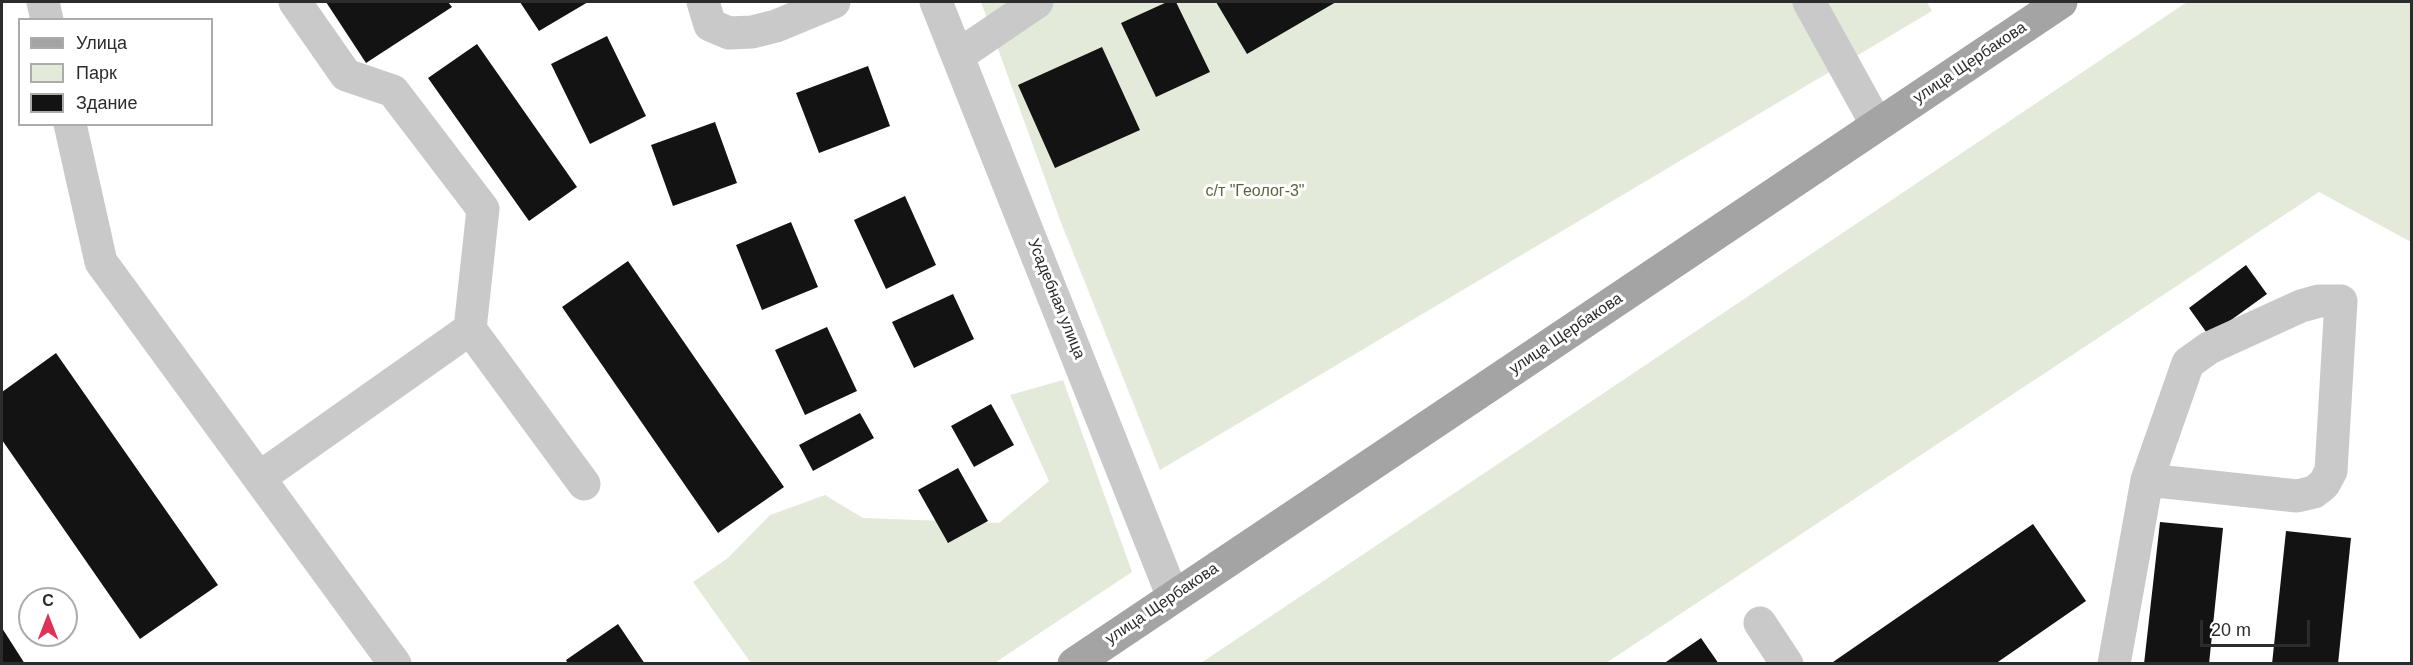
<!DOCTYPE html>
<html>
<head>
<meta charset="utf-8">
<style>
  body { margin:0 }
  #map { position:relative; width:2413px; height:665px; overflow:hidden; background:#fff; font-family:Arial,sans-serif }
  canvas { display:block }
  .frame { position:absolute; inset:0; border:3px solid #2c2c2c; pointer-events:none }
  .legend { position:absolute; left:18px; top:18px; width:195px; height:108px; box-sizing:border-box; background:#fff; border:2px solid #ababab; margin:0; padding:8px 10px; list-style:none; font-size:18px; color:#2c2c2c }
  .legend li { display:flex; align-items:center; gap:12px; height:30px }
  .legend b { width:30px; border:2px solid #ababab }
  .north { position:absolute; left:18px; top:587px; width:60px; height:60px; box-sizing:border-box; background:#fff; border:2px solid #ababab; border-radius:50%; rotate:0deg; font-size:16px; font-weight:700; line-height:24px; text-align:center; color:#2c2c2c }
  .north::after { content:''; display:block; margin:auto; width:21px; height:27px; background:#e03157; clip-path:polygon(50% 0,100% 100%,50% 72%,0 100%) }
  .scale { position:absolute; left:2200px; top:620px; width:110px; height:27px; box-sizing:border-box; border:3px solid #2c2c2c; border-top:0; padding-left:8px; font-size:18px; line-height:21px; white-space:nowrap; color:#2c2c2c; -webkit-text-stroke:4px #fff; paint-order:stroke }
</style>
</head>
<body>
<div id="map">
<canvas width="2413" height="665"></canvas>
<div class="frame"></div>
<ul class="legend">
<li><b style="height:8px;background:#a4a4a4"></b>Улица</li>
<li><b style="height:16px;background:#e4ead9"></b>Парк</li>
<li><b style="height:16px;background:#131313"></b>Здание</li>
</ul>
<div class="north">С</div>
<div class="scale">20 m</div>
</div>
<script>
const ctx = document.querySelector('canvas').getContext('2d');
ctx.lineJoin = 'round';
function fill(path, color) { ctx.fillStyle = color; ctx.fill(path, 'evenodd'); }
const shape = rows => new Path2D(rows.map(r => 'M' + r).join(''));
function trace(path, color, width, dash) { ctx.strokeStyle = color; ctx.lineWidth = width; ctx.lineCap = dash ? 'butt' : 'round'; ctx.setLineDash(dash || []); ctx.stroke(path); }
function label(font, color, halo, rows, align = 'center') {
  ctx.font = font + ' Arial,sans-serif'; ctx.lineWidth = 6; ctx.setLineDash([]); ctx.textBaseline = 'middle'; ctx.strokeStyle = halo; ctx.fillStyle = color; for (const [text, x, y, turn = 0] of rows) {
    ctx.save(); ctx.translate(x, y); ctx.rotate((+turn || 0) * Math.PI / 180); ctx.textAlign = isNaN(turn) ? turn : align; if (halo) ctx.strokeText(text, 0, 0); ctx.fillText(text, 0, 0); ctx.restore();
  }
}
const green = shape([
  [981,2,1927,2,1932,11,1160,470,1060,220],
  [2187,2,2411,2,2411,242,2319,192,1606,663,1201,663],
  [1063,380,1132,572,993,664,751,663,693,582,728,558,770,515,825,495,863,518,999,523,1049,481,1010,395]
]);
const building = shape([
  [326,2,448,2,452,7,366,63],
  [520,2,588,2,539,31],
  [1167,2,1176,2,1210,72,1156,97,1121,23],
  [1216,2,1336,2,1247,54],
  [607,36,646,116,590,144,551,64],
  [477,44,577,187,529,221,428,78],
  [1102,47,1140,130,1055,168,1018,85],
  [868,66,890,126,819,153,796,93],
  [715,122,737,183,673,206,651,145],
  [905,196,936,265,886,289,854,220],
  [791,222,818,287,762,310,736,245],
  [628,261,784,487,718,533,562,307],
  [2246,265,2267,294,2209,336,2189,308],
  [953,294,974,339,914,368,892,322],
  [827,327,857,391,805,415,775,350],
  [56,353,218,585,140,639,2,440,2,392],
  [991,404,1014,445,974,467,951,426],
  [860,413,874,438,813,471,799,445],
  [958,468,988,521,948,543,918,490],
  [2160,522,2223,528,2209,664,2144,664],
  [2033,524,2086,601,1995,664,1834,664,1833,662],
  [2286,531,2351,538,2338,664,2272,664],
  [618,624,645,664,568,664,566,660],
  [2,628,25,664,2,664],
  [1701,638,1719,664,1663,664]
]);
const minor = shape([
  [43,2,47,20],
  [295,2,346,75,393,91,483,209,470,329],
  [703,2,710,25,729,33,752,32,776,26,834,2],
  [936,2,1173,597],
  [1809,2,1877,125],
  [959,55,1037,2],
  [70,124,101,262,395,664],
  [259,478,470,329,584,484],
  [1760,623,1787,664],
  [2114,664,2147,480,2297,496,2314,492,2324,484,2331,471,2341,301,2319,301,2301,306,2209,348,2188,363,2147,480]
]);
const major = shape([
  [1074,664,2061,2]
]);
const streetNames = [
  ["улица Щербакова",1970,63,-34],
  ["Усадебная улица",1056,299,68],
  ["улица Щербакова",1566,334,-34],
  ["улица Щербакова",1162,604,-34]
];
const parkNames = [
  ["с/т \"Геолог-3\"",1255,192]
];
fill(green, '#e4ead9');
fill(building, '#131313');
trace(minor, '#c9c9c9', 33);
trace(major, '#a4a4a4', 33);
label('16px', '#2c2c2c', '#fff', streetNames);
label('16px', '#55663b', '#fff', parkNames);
</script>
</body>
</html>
